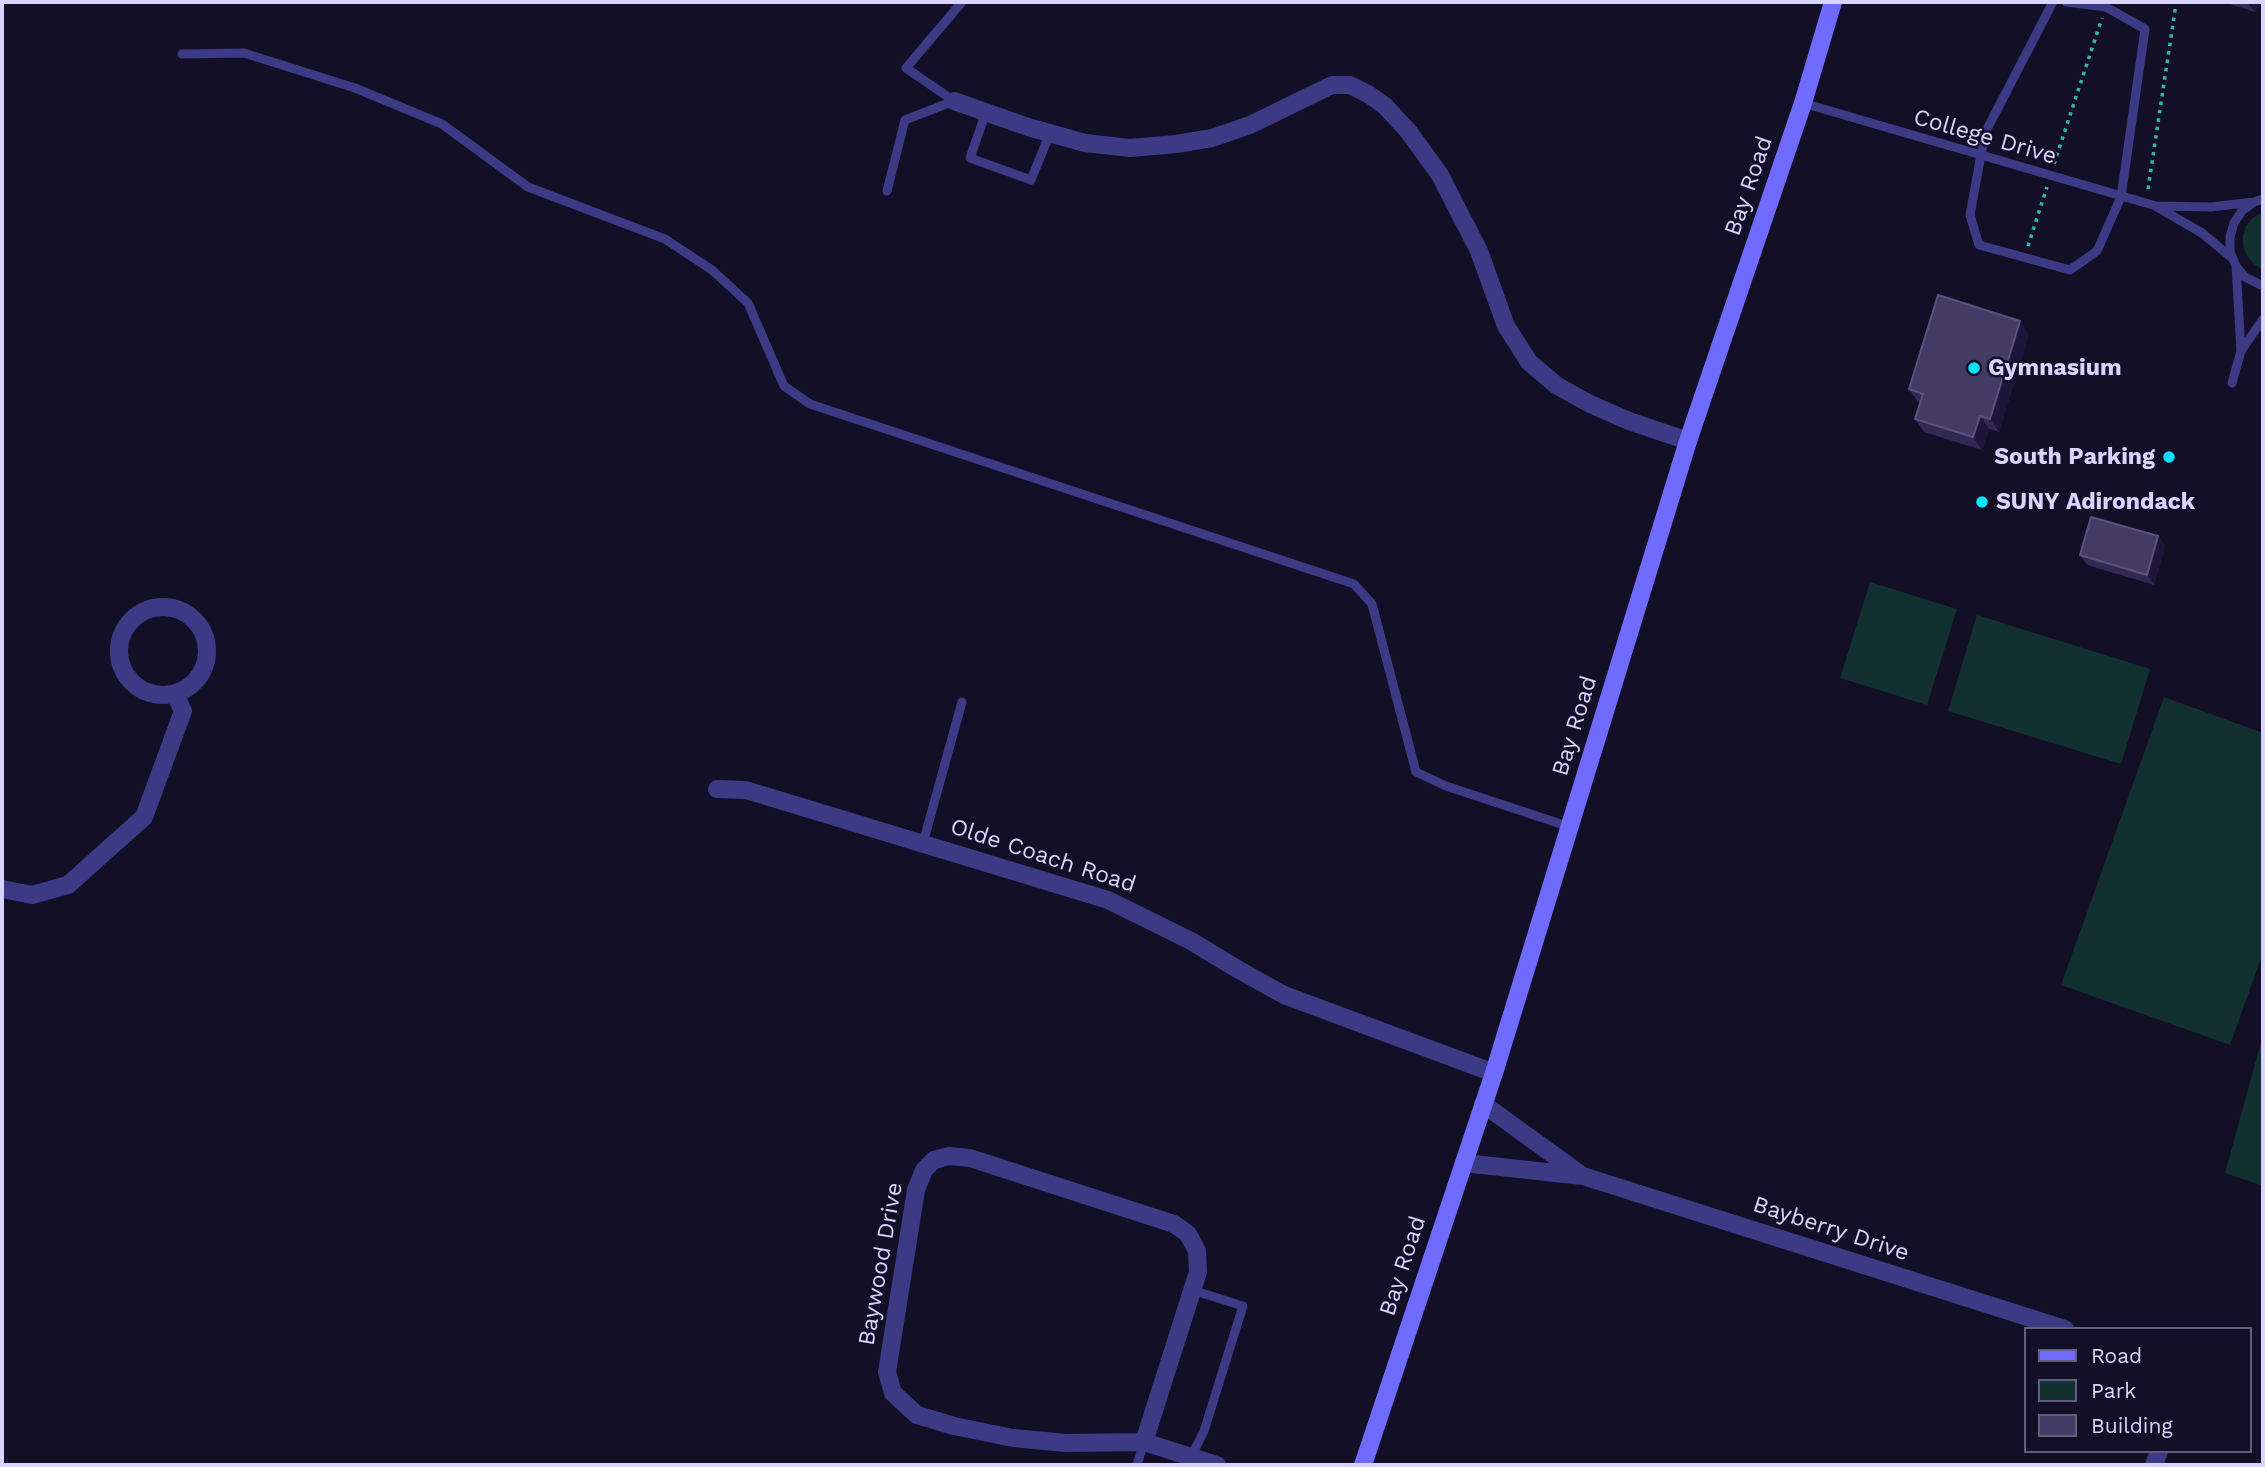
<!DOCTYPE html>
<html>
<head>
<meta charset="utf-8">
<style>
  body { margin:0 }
  #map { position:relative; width:2265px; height:1467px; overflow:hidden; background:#130f26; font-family:"Work Sans",sans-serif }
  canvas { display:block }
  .frame { position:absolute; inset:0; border:4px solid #d9d4ff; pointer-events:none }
  .legend { position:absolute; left:2024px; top:1327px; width:228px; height:126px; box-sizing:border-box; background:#130f26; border:2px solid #625e7d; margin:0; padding:9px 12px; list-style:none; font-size:21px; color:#d9d4ff }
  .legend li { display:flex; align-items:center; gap:14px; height:35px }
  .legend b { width:35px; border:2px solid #625e7d }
</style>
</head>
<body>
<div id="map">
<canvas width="2265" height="1467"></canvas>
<div class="frame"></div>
<ul class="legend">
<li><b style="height:9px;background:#6f6bff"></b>Road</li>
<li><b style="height:19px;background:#12302f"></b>Park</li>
<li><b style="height:19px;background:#433a66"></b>Building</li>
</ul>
</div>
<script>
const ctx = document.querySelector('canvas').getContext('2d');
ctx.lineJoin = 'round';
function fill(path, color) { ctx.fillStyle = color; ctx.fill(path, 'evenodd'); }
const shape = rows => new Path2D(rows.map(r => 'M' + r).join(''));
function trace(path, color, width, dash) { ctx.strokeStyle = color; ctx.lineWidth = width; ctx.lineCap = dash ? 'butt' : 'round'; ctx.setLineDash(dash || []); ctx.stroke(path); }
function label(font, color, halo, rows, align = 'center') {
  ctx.font = font + ' "Work Sans",sans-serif'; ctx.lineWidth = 5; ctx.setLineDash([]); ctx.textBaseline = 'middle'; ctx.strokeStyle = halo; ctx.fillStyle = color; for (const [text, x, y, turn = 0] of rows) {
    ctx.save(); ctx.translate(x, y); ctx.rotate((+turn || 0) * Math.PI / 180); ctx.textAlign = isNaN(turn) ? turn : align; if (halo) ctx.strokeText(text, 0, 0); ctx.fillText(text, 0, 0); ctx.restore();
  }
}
const green = shape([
  [2263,212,2263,270,2254,264,2247,256,2243,246,2243,236,2246,226,2253,218],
  [1870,582,1957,609,1927,705,1840,678],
  [1977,615,2150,669,2121,764,1948,711],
  [2164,697,2263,733,2263,953,2230,1045,2061,985],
  [2263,1035,2263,1186,2225,1173]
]);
const path = shape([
  [2054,164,2102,18],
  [2148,189,2176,4],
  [2028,246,2047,187]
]);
const lane = shape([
  [2053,2,1985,133,1970,215,1979,245,2070,270,2097,251,2121,197,2145,29,2106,7,2066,2],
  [182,54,244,53,355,88,442,124,528,187,665,239,712,270,748,303,784,386,810,404,1354,584,1372,604,1416,772,1446,786,1570,827],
  [954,101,906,68,962,2],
  [1803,103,2156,206,2211,207,2254,202],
  [986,112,970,158,1031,180,1050,133],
  [887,191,905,120,954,101],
  [2263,199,2254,202,2242,211,2234,223,2230,237,2230,252,2236,266,2245,277,2263,286],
  [2157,207,2202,233,2232,258],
  [2241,351,2263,319],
  [2232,383,2241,351,2236,266],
  [923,843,962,702],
  [1137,1465,1144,1442],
  [1187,1465,1204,1431,1243,1306,1192,1290]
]);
const street = shape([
  [954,101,1028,127,1085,143,1130,148,1176,144,1212,138,1250,125,1332,85,1350,85,1368,94,1385,106,1409,132,1440,175,1479,251,1506,326,1529,362,1556,385,1590,404,1629,421,1688,441],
  '119 651a44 44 0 1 1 88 0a44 44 0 1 1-88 0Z',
  [717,789,746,790,1108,900,1191,941,1239,970,1284,995,1494,1073],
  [2,889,32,895,68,885,144,817,183,711,175,694],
  [1483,1104,1580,1174],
  [1464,1163,1583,1176,2065,1329],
  [1144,1442,1198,1272,1197,1251,1188,1234,1174,1224,970,1158,949,1156,934,1160,924,1170,916,1190,887,1372,893,1393,917,1415,954,1426,1013,1438,1066,1443,1144,1442,1217,1465],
  [2154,1465,2159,1451]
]);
const secondary = shape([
  [1363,1465,1494,1073,1688,441,1803,103,1833,2]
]);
const wall = shape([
  [2223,2,2258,2,2255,12],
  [2029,334,1999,432,1989,429,1982,450,1924,432,1915,419,1920,403,1918,402,1909,389],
  [2158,536,2165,546,2154,585,2087,565,2080,555]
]);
const shadedWall = shape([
  [2247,2,2258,2,2255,12],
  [2020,321,2029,334,1999,432,1990,419],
  [1980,416,1989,429,1982,450,1973,437],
  [2158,536,2165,546,2154,585,2147,575]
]);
const building = shape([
  [1938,295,2020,321,1990,419,1980,416,1973,437,1915,419,1923,394,1909,389,1938,295],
  [2091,517,2158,536,2147,575,2080,555,2091,517]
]);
const markers = [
  [1974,368,7,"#00e5ff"],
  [2169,457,7,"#00e5ff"],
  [1982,502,7,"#00e5ff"]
];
const streetNames = [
  ["College Drive",1985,137,16],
  ["Bay Road",1749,186,-71],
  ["Bay Road",1575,726,-73],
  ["Olde Coach Road",1043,856,18],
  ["Bayberry Drive",1831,1229,18],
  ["Baywood Drive",881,1264,-80],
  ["Bay Road",1403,1266,-72]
];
const poiNames = [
  ["Gymnasium",1988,368],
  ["South Parking",2155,457,"right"],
  ["SUNY Adirondack",1996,502]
];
fill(green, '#12302f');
trace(path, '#2fb8b0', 3.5, [3.5, 5]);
trace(lane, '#3d3a85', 9);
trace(street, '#3d3a85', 18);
trace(secondary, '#6f6bff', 18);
fill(wall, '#312854');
fill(shadedWall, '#1d163a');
fill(building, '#433a66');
trace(building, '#5a527e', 2);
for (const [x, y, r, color] of markers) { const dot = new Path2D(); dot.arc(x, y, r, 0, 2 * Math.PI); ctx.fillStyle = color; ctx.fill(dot); trace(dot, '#130f26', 2.5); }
label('23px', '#d9d4ff', '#130f26', streetNames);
label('bold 23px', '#d9d4ff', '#130f26', poiNames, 'left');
</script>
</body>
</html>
